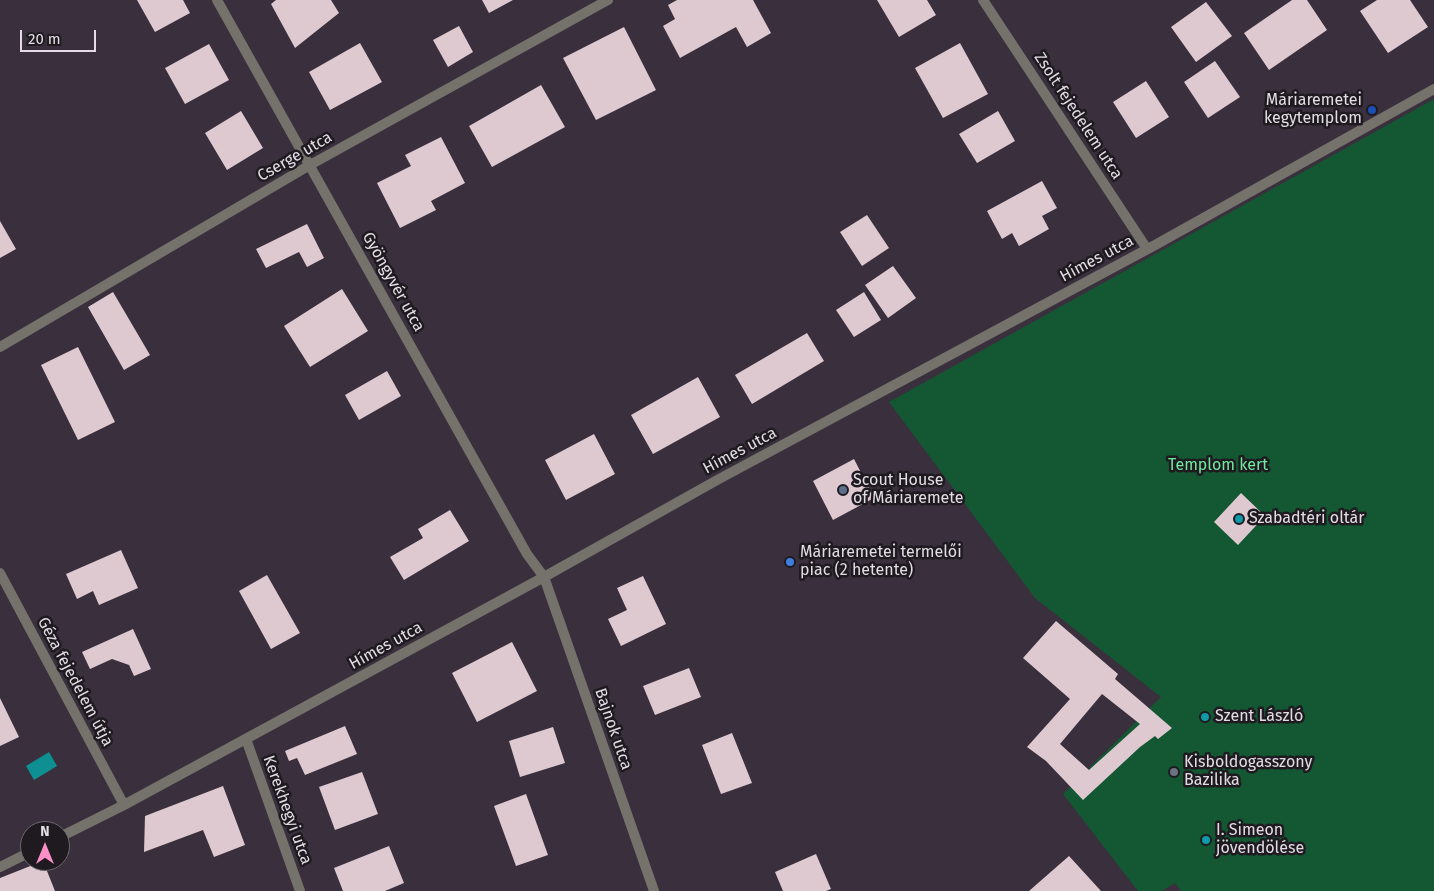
<!DOCTYPE html>
<html>
<head>
<meta charset="utf-8">
<style>
  body { margin:0 }
  #map { position:relative; width:1434px; height:891px; overflow:hidden; background:#3a303d; font-family:"Fira Sans",sans-serif }
  canvas { display:block }
  .north { position:absolute; left:20px; top:821px; width:50px; height:50px; box-sizing:border-box; background:#1e1a20; border:1px solid #6d686e; border-radius:50%; rotate:0deg; font-size:14px; font-weight:700; line-height:20px; text-align:center; color:#e3dce4 }
  .north::after { content:''; display:block; margin:auto; width:18px; height:22px; background:#fa8fc8; clip-path:polygon(50% 0,100% 100%,50% 72%,0 100%) }
  .scale { position:absolute; left:20px; top:30px; width:76px; height:22px; box-sizing:border-box; border:2px solid #e3dce4; border-top:0; padding-left:6px; font-size:15px; line-height:18px; white-space:nowrap; color:#e3dce4; -webkit-text-stroke:4px #1e1a20; paint-order:stroke }
</style>
</head>
<body>
<div id="map">
<canvas width="1434" height="891"></canvas>
<div class="north">N</div>
<div class="scale">20 m</div>
</div>
<script>
const ctx = document.querySelector('canvas').getContext('2d');
ctx.lineJoin = 'round';
function fill(path, color) { ctx.fillStyle = color; ctx.fill(path, 'evenodd'); }
const shape = rows => new Path2D(rows.map(r => 'M' + r).join(''));
function trace(path, color, width, dash) { ctx.strokeStyle = color; ctx.lineWidth = width; ctx.lineCap = dash ? 'butt' : 'round'; ctx.setLineDash(dash || []); ctx.stroke(path); }
function label(font, color, halo, rows, align = 'center') {
  ctx.font = font + ' "Fira Sans",sans-serif'; ctx.lineWidth = 5; ctx.setLineDash([]); ctx.textBaseline = 'middle'; ctx.strokeStyle = halo; ctx.fillStyle = color; for (const [text, x, y, turn = 0] of rows) {
    ctx.save(); ctx.translate(x, y); ctx.rotate((+turn || 0) * Math.PI / 180); ctx.textAlign = isNaN(turn) ? turn : align; if (halo) ctx.strokeText(text, 0, 0); ctx.fillText(text, 0, 0); ctx.restore();
  }
}
const green = shape([
  [1434,99,1434,891,1181,891,1175,883,1162,891,1138,891,1063,794,1161,697,1035,598,889,402]
]);
const water = shape([
  [49,752,57,766,34,780,26,766]
]);
const building = shape([
  [137,0,183,0,190,13,155,32],
  [276,0,331,0,339,13,295,48,271,4],
  [482,0,513,0,489,13],
  [677,0,753,0,771,33,747,47,736,27,680,58,663,26,675,19,668,5],
  [877,0,927,0,936,15,899,37],
  [1292,0,1307,0,1327,30,1269,70,1244,33],
  [1377,0,1410,0,1428,27,1388,53,1360,11],
  [1206,2,1232,36,1196,62,1171,27],
  [459,26,473,52,448,67,433,40],
  [624,27,656,90,596,120,563,58],
  [360,43,382,82,330,110,309,72],
  [960,43,988,94,943,118,915,68],
  [209,44,229,80,185,104,165,68],
  [1215,61,1240,97,1208,118,1184,82],
  [1146,81,1169,117,1136,138,1113,102],
  [541,85,565,127,492,167,469,126],
  [241,111,263,148,227,170,205,133],
  [998,111,1015,141,977,163,959,134],
  [441,137,465,183,431,201,436,210,400,228,377,183,411,166,405,155],
  [1042,181,1057,208,1042,216,1049,229,1019,246,1012,233,1002,239,987,211],
  [867,215,889,248,862,266,840,232],
  [0,221,16,249,0,258],
  [307,224,324,258,307,267,299,252,266,268,256,249],
  [893,266,916,298,888,318,865,285],
  [342,289,368,331,310,367,284,326],
  [113,292,150,355,124,370,88,307],
  [864,292,881,320,854,337,836,310],
  [807,333,824,361,752,404,735,375],
  [78,347,115,422,78,440,41,365],
  [387,371,401,396,359,420,345,395],
  [698,377,720,417,653,454,631,415],
  [594,434,615,474,566,500,545,460],
  [854,459,874,498,833,520,813,481],
  [1241,493,1265,516,1238,545,1214,522],
  [450,510,469,541,404,580,390,557,423,538,418,529],
  [121,550,138,588,99,605,93,591,77,599,66,574],
  [267,575,300,633,271,649,239,591],
  [643,576,666,624,621,646,608,619,627,610,617,588],
  [1056,621,1118,674,1115,679,1172,728,1158,739,1155,736,1140,747,1083,800,1046,761,1027,747,1070,699,1023,658],
  [1102,694,1140,724,1089,770,1060,744],
  [133,629,151,669,134,676,129,665,112,659,90,669,82,652],
  [512,642,537,691,477,722,452,673],
  [689,668,701,697,655,715,643,686],
  [0,698,19,737,0,746],
  [345,726,357,754,305,775,297,758,289,761,285,751],
  [553,727,565,763,520,777,509,741],
  [732,733,752,783,721,794,702,745],
  [362,772,378,814,335,830,319,787],
  [223,786,245,845,214,857,203,830,144,852,145,816],
  [526,794,548,855,516,866,494,806],
  [389,846,404,883,385,891,343,891,334,868],
  [816,854,831,889,826,891,783,891,775,872],
  [1069,856,1101,891,1029,891],
  [43,861,55,891,0,891,0,878]
]);
const street = shape([
  [217,0,527,554,544,577,654,891],
  [983,0,1147,249],
  [0,347,310,165,608,0],
  [0,573,124,805],
  [246,739,300,891],
  [60,837,124,805,544,577,719,479,1157,244,1434,89],
  [0,867,30,852]
]);
const markers = [
  [1372,110,5,"#1a4fb4"],
  [843,490,5,"#5c6f8a"],
  [1239,519,5,"#0f9aa8"],
  [790,562,5,"#3f7fe0"],
  [1205,717,5,"#0f9aa8"],
  [1174,772,5,"#6b7280"],
  [1206,840,5,"#0f9aa8"]
];
const poiNames = [
  ["Máriaremetei",1362,101,"right"],
  ["kegytemplom",1362,119,"right"],
  ["Scout House",853,481],
  ["of Máriaremete",853,499],
  ["Szabadtéri oltár",1249,519],
  ["Máriaremetei termelői",800,553],
  ["piac (2 hetente)",800,571],
  ["Szent László",1215,717],
  ["Kisboldogasszony",1184,763],
  ["Bazilika",1184,781],
  ["I. Simeon",1216,831],
  ["jövendölése",1216,849]
];
const streetNames = [
  ["Zsolt fejedelem utca",1078,116,57],
  ["Cserge utca",295,157,-30],
  ["Hímes utca",1097,259,-28],
  ["Gyöngyvér utca",393,282,61],
  ["Hímes utca",740,451,-28],
  ["Hímes utca",386,646,-29],
  ["Géza fejedelem útja",75,682,62],
  ["Bajnok utca",613,729,71],
  ["Kerekhegyi utca",287,810,70]
];
const parkNames = [
  ["Templom kert",1218,466]
];
fill(green, '#135733');
fill(water, '#0e8f92');
fill(building, '#dfc9d0');
trace(street, '#74726a', 10);
for (const [x, y, r, color] of markers) { const dot = new Path2D(); dot.arc(x, y, r, 0, 2 * Math.PI); ctx.fillStyle = color; ctx.fill(dot); trace(dot, '#1e1a20', 2); }
label('16px', '#e3dce4', '#1e1a20', poiNames, 'left');
label('16px', '#e3dce4', '#1e1a20', streetNames);
label('16px', '#6feaa0', '#1e1a20', parkNames);
</script>
</body>
</html>
